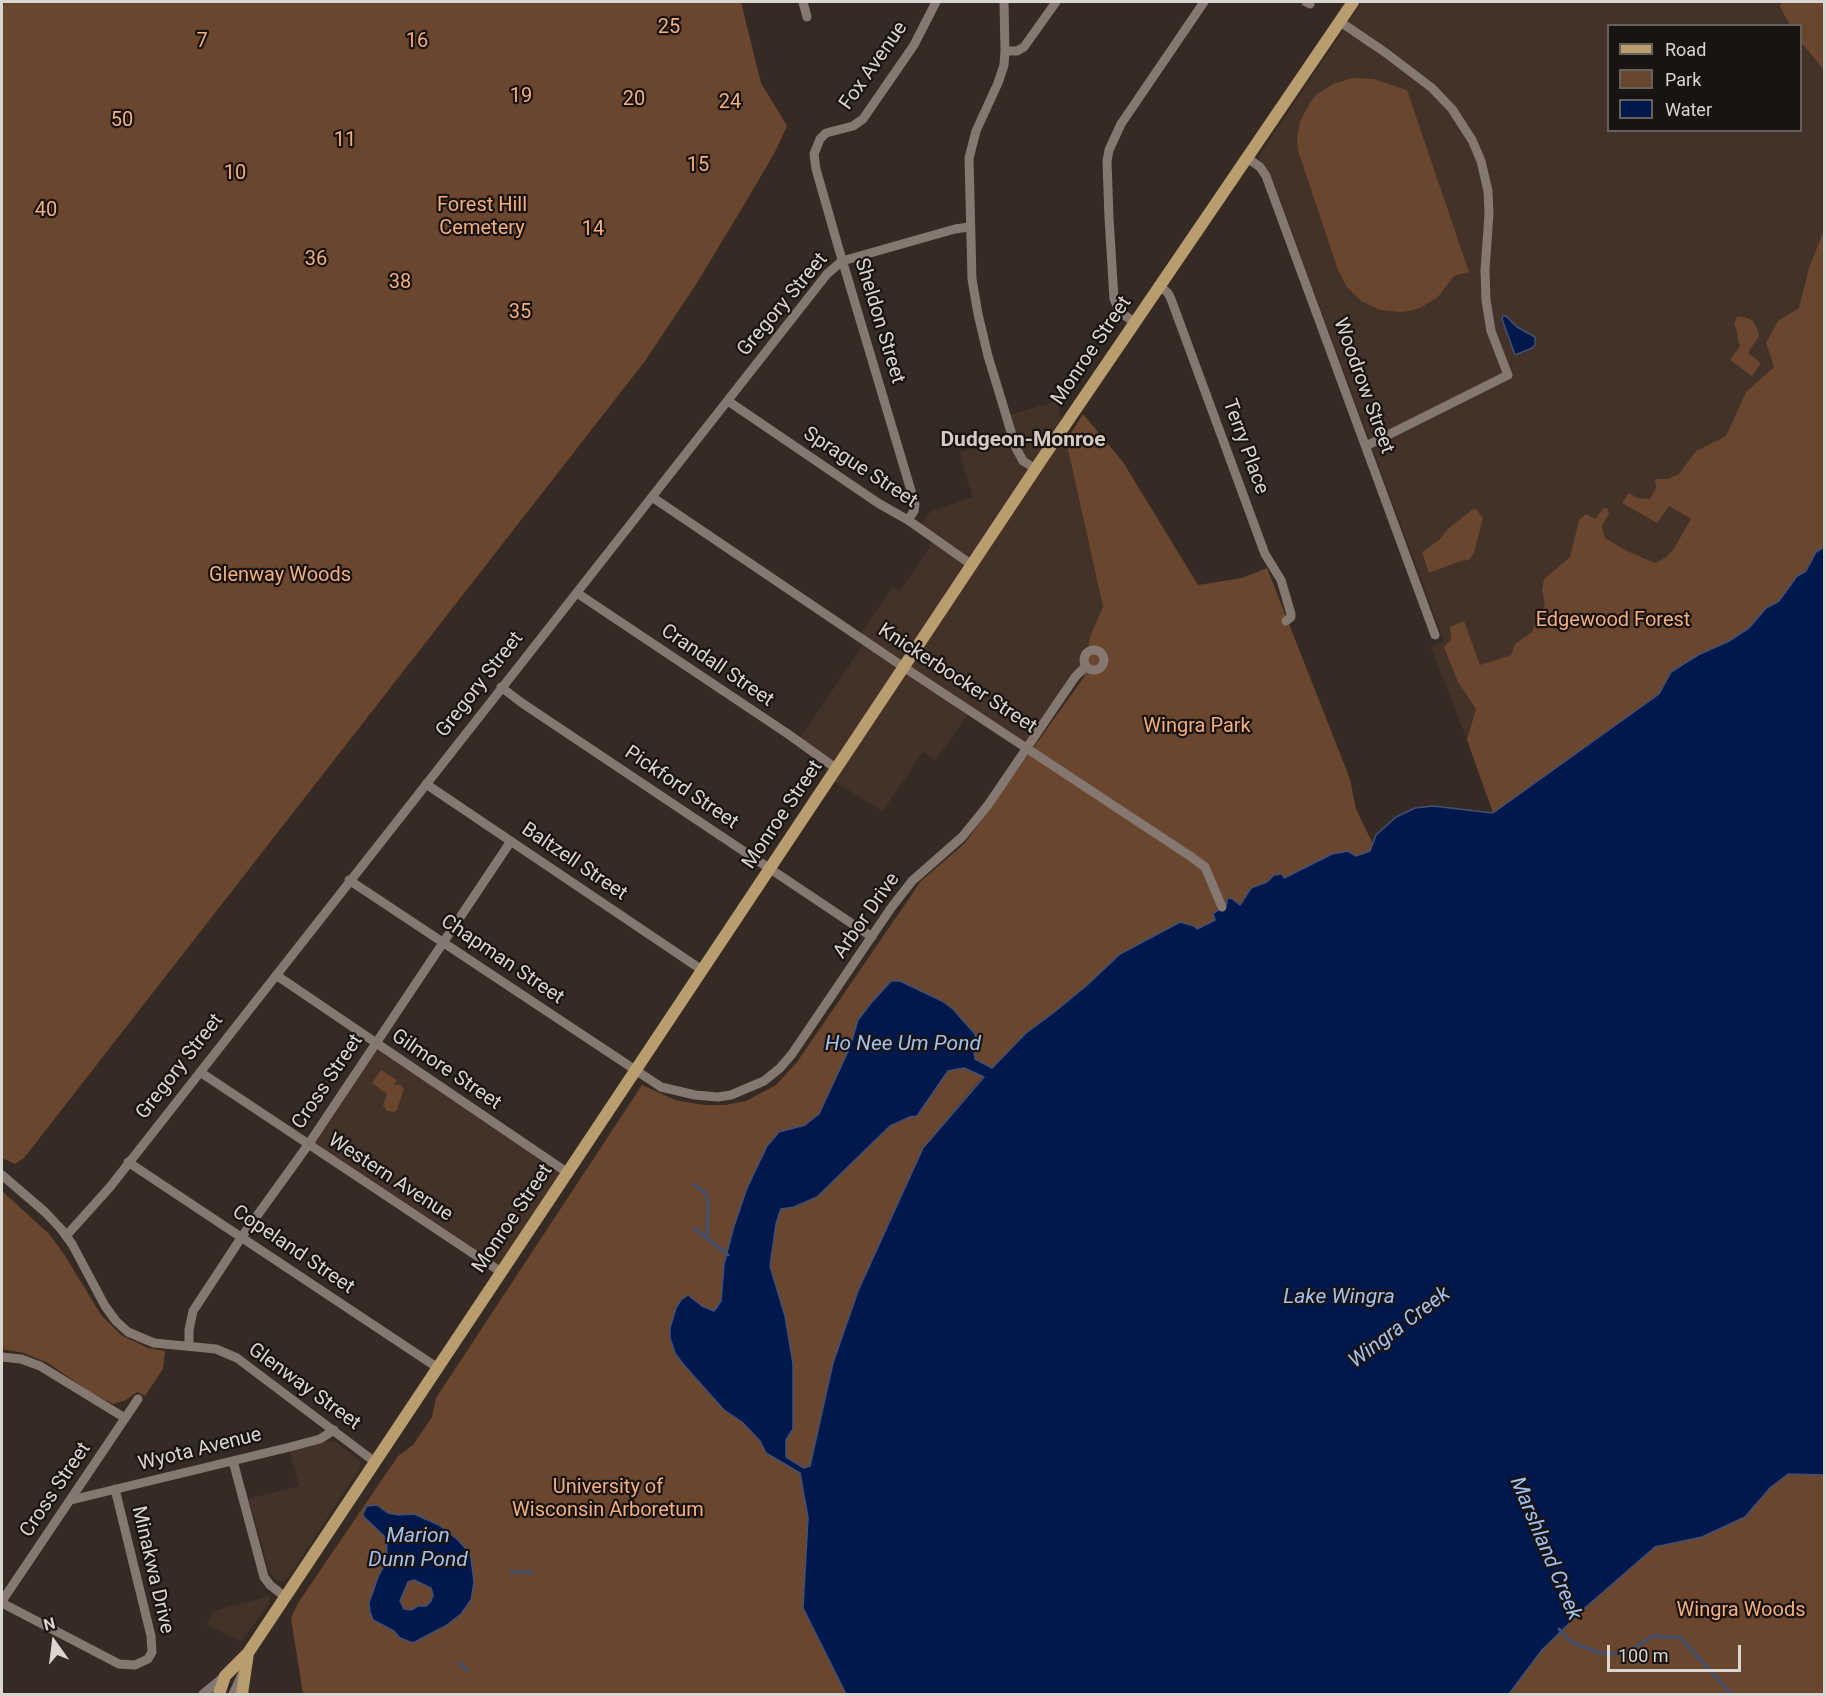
<!DOCTYPE html>
<html>
<head>
<meta charset="utf-8">
<style>
  body { margin:0 }
  #map { position:relative; width:1826px; height:1696px; overflow:hidden; background:#352b24; font-family:Roboto,sans-serif }
  canvas { display:block }
  .frame { position:absolute; inset:0; border:3px solid #dbd5d0; pointer-events:none }
  .legend { position:absolute; left:1607px; top:24px; width:195px; height:108px; box-sizing:border-box; background:#191411; border:2px solid #67615d; margin:0; padding:8px 10px; list-style:none; font-size:18px; color:#dbd5d0 }
  .legend li { display:flex; align-items:center; gap:12px; height:30px }
  .legend b { width:30px; border:2px solid #67615d }
  .north { position:absolute; left:24px; top:1612px; width:60px; height:60px; -webkit-text-stroke:4px #191411; paint-order:stroke; rotate:346deg; font-size:16px; font-weight:700; line-height:24px; text-align:center; color:#dbd5d0 }
  .north::after { content:''; display:block; margin:auto; width:21px; height:27px; background:#dbd5d0; clip-path:polygon(50% 0,100% 100%,50% 72%,0 100%) }
  .scale { position:absolute; left:1607px; top:1645px; width:134px; height:27px; box-sizing:border-box; border:3px solid #dbd5d0; border-top:0; padding-left:8px; font-size:18px; line-height:21px; white-space:nowrap; color:#dbd5d0; -webkit-text-stroke:4px #191411; paint-order:stroke }
</style>
</head>
<body>
<div id="map">
<canvas width="1826" height="1696"></canvas>
<div class="frame"></div>
<ul class="legend">
<li><b style="height:8px;background:#ba9d6f"></b>Road</li>
<li><b style="height:16px;background:#69462d"></b>Park</li>
<li><b style="height:16px;background:#00184b"></b>Water</li>
</ul>
<div class="north">N</div>
<div class="scale">100 m</div>
</div>
<script>
const ctx = document.querySelector('canvas').getContext('2d');
ctx.lineJoin = 'round';
function fill(path, color) { ctx.fillStyle = color; ctx.fill(path, 'evenodd'); }
const shape = rows => new Path2D(rows.map(r => 'M' + r).join(''));
function trace(path, color, width, dash) { ctx.strokeStyle = color; ctx.lineWidth = width; ctx.lineCap = dash ? 'butt' : 'round'; ctx.setLineDash(dash || []); ctx.stroke(path); }
function label(font, color, halo, rows, align = 'center') {
  ctx.font = font + ' Roboto,sans-serif'; ctx.lineWidth = 4.5; ctx.setLineDash([]); ctx.textBaseline = 'middle'; ctx.strokeStyle = halo; ctx.fillStyle = color; for (const [text, x, y, turn = 0] of rows) {
    ctx.save(); ctx.translate(x, y); ctx.rotate((+turn || 0) * Math.PI / 180); ctx.textAlign = isNaN(turn) ? turn : align; if (halo) ctx.strokeText(text, 0, 0); ctx.fillText(text, 0, 0); ctx.restore();
  }
}
const built = shape([
  [1362,2,1824,2,1824,547,1472,753,1431,647,1444,641,1273,181,1258,157],
  [1608,26,1800,26,1800,130,1608,130],
  [1057,401,1103,607,1090,636,1087,652,1084,656,1084,664,1027,747,970,711,936,760,923,752,883,811,830,779,837,769,798,741,866,641,859,636,893,586,900,591,935,539,920,529,930,512,972,497,960,452,1006,438,1001,417],
  [375,1044,568,1173,501,1272,308,1145],
  [327,1441,336,1442,360,1461,361,1467,289,1576,284,1581,277,1581,269,1572,249,1499,299,1486,290,1452],
  [270,1596,268,1605,241,1642,207,1625,213,1611]
]);
const green = shape([
  [5,2,741,2,761,83,787,126,775,152,744,205,695,286,645,361,24,1158,15,1164,2,1158,2,8],
  [1782,2,1824,2,1824,70,1801,42,1800,26,1790,25,1780,7],
  [1352,78,1374,79,1407,90,1469,272,1454,276,1438,297,1420,308,1410,311,1400,312,1380,310,1361,301,1347,287,1338,270,1298,151,1297,140,1300,121,1310,103,1316,95,1333,84],
  [1824,230,1824,547,1816,552,1806,571,1797,576,1779,601,1766,608,1749,628,1729,641,1698,655,1671,672,1659,694,1493,813,1467,740,1476,709,1458,682,1444,647,1451,640,1450,627,1464,621,1480,665,1511,655,1515,644,1532,632,1538,615,1545,606,1542,590,1544,579,1570,557,1579,520,1586,514,1595,519,1604,508,1608,509,1609,513,1602,526,1605,538,1627,551,1655,563,1665,558,1673,550,1691,519,1669,506,1657,523,1622,503,1629,493,1638,498,1650,499,1656,488,1655,479,1668,479,1679,474,1696,451,1726,436,1746,392,1774,367,1766,343,1778,321,1799,308,1809,268],
  [1737,317,1745,317,1753,321,1757,328,1759,336,1748,353,1761,363,1752,376,1730,360,1740,346,1738,340,1737,330,1734,324],
  [1083,414,1123,462,1198,585,1242,578,1267,568,1350,779,1356,809,1372,842,1370,851,1356,856,1348,851,1332,854,1284,878,1274,875,1267,882,1251,888,1240,905,1231,898,1228,904,1213,914,1215,920,1197,929,1120,954,1086,986,1053,1013,1026,1033,977,1083,923,1148,858,1291,833,1363,810,1466,800,1473,808,1518,803,1608,846,1694,303,1694,291,1618,298,1603,398,1456,413,1445,432,1417,436,1398,642,1085,675,1100,704,1105,725,1105,746,1101,776,1085,797,1062,921,881,965,843,1084,677,1090,636,1103,607,1066,441],
  [1473,509,1477,510,1483,518,1474,553,1469,560,1461,561,1429,573,1422,552,1439,540,1448,529],
  [381,1070,397,1080,394,1085,400,1085,404,1089,397,1110,394,1112,387,1111,383,1105,387,1094,372,1083],
  [2,1191,49,1234,64,1254,101,1315,121,1335,148,1348,165,1351,163,1369,145,1396,137,1392,126,1400,113,1404,87,1390,48,1363,24,1353,2,1349],
  [1788,1474,1824,1475,1824,1694,1509,1694,1541,1650,1586,1607,1655,1547,1702,1537,1745,1517,1770,1488]
]);
const water = shape([
  [1503,316,1506,316,1517,327,1535,337,1535,345,1532,348,1515,355,1502,319,1503,316],
  [1824,547,1824,1475,1788,1474,1770,1488,1745,1517,1702,1537,1655,1547,1586,1607,1542,1650,1509,1694,846,1694,803,1608,808,1518,800,1473,766,1453,760,1441,742,1422,724,1410,683,1364,675,1353,670,1338,670,1328,676,1308,681,1300,688,1295,702,1306,714,1311,721,1301,724,1264,734,1226,747,1188,767,1146,779,1132,805,1125,819,1114,850,1047,858,1020,871,1003,891,981,900,981,942,1001,953,1009,975,1034,977,1042,974,1052,975,1059,992,1068,1026,1033,1053,1013,1086,986,1120,954,1180,922,1194,926,1197,929,1215,920,1213,914,1227,904,1227,899,1231,898,1240,905,1251,888,1267,882,1274,875,1282,874,1284,878,1332,854,1348,851,1356,856,1370,851,1376,835,1396,817,1415,808,1433,806,1493,813,1659,694,1671,672,1698,655,1729,641,1749,628,1766,608,1779,601,1797,576,1806,571,1816,552,1824,547],
  [964,1068,984,1077,923,1148,858,1291,833,1363,810,1466,804,1468,786,1457,786,1440,793,1429,793,1364,785,1316,770,1266,776,1224,781,1209,794,1207,817,1197,890,1126,910,1117,917,1116,948,1071,964,1068],
  [377,1505,388,1513,399,1515,414,1514,439,1525,457,1539,467,1550,471,1558,474,1582,471,1600,461,1614,447,1625,413,1643,400,1638,394,1631,373,1620,370,1612,369,1603,378,1577,386,1562,387,1545,384,1536,364,1517,363,1514,367,1506,377,1505],
  [414,1580,431,1588,433,1595,431,1601,426,1606,418,1606,412,1610,404,1609,400,1601,408,1582,414,1580]
]);
const stream = shape([
  [693,1184,706,1193,708,1202,707,1238],
  [694,1228,728,1255],
  [510,1572,532,1572],
  [1559,1629,1571,1642,1600,1653,1624,1654,1653,1636,1681,1638,1731,1694],
  [459,1663,467,1670]
]);
const minor = shape([
  [803,2,807,17],
  [1004,2,1005,51,1004,65,998,83,976,131,969,158,972,279,978,314,988,356,1016,448,1023,461,1036,469],
  [1306,2,1310,4],
  [1339,21,1386,53,1432,88,1452,109,1472,140,1481,161,1488,191,1489,214,1485,270,1486,300,1491,331,1508,375,1366,446],
  [1005,51,1017,51,1024,47,1056,2],
  [1246,157,1260,167,1266,176,1435,635],
  [1159,285,1168,293,1171,299,1265,554,1281,580,1291,614,1291,617,1286,621],
  [1134,322,1120,312,1114,299,1109,218,1107,161,1109,150,1121,124,1204,2],
  [728,401,878,503,908,520,972,565],
  [652,497,905,668,1190,856,1205,867,1222,907],
  [908,520,914,511,915,504,838,246,816,169,814,154,820,139,826,133,853,126,863,119,914,45,936,2],
  [577,593,788,734,837,769],
  '1084 660a10 10 0 1 1 20 0a10 10 0 1 1-20 0Z',
  [501,687,522,703,872,937],
  [426,784,702,970],
  [349,880,661,1087,695,1095,718,1097,731,1095,764,1081,780,1068,792,1054,891,908,912,881,962,837,988,805,1075,677,1086,666],
  [276,975,568,1173],
  [200,1072,501,1272],
  [128,1162,438,1368],
  [2,1175,45,1212,61,1229,72,1244,105,1306,116,1321,128,1332,154,1343,216,1349,237,1358,375,1462],
  [66,1236,110,1187,827,274,842,261,955,229,969,227],
  [189,1346,189,1330,193,1311,241,1238,308,1145,511,841],
  [2,1357,21,1359,40,1366,125,1418],
  [233,1461,264,1577,270,1585,284,1596],
  [71,1500,290,1447,320,1439,334,1430],
  [2,1601,138,1399],
  [2,1603,119,1664,135,1665,148,1659,152,1652,151,1636,115,1489],
  [203,1694,225,1676],
  [233,1694,243,1672]
]);
const major = shape([
  [219,1694,225,1676,248,1653,1044,456,1353,2],
  [242,1694,248,1653]
]);
const parkNames = [
  ["25",669,28],
  ["7",202,42],
  ["16",417,42],
  ["19",521,97],
  ["20",634,100],
  ["24",730,103],
  ["50",122,121],
  ["11",345,141],
  ["15",698,166],
  ["10",235,174],
  ["Forest Hill",482,206],
  ["Cemetery",482,229],
  ["40",46,211],
  ["14",593,230],
  ["36",316,260],
  ["38",400,283],
  ["35",520,313],
  ["Glenway Woods",280,576],
  ["Edgewood Forest",1613,621],
  ["Wingra Park",1197,727],
  ["University of",608,1488],
  ["Wisconsin Arboretum",608,1511],
  ["Wingra Woods",1741,1611]
];
const streetNames = [
  ["Fox Avenue",874,66,-55],
  ["Gregory Street",783,305,-50],
  ["Sheldon Street",879,321,73],
  ["Monroe Street",1092,351,-56],
  ["Woodrow Street",1363,386,70],
  ["Terry Place",1245,447,70],
  ["Sprague Street",860,468,33],
  ["Crandall Street",717,666,34],
  ["Knickerbocker Street",957,679,33],
  ["Gregory Street",480,685,-52],
  ["Pickford Street",681,788,34],
  ["Monroe Street",783,815,-56],
  ["Baltzell Street",574,862,34],
  ["Arbor Drive",867,916,-55],
  ["Chapman Street",502,960,34],
  ["Gregory Street",180,1067,-52],
  ["Gilmore Street",446,1070,34],
  ["Cross Street",328,1082,-56],
  ["Western Avenue",390,1178,33],
  ["Monroe Street",513,1219,-56],
  ["Copeland Street",293,1250,34],
  ["Glenway Street",304,1387,36],
  ["Wyota Avenue",200,1450,-14],
  ["Cross Street",56,1490,-56],
  ["Minakwa Drive",152,1570,77]
];
const neighbourhoodNames = [
  ["Dudgeon-Monroe",1023,441]
];
const waterNames = [
  ["Ho Nee Um Pond",903,1045],
  ["Lake Wingra",1339,1298],
  ["Wingra Creek",1400,1328,-37],
  ["Marion",418,1537],
  ["Dunn Pond",418,1561],
  ["Marshland Creek",1545,1549,67]
];
fill(built, '#423227');
fill(green, '#69462d');
fill(water, '#00184b');
trace(water, '#425173', 1.5);
trace(stream, '#425173', 3);
trace(minor, '#857870', 9);
trace(major, '#ba9d6f', 12);
label('20px', '#f5ae7d', '#191411', parkNames);
label('20px', '#dbd5d0', '#191411', streetNames);
label('bold 21px', '#d7cac1', '#191411', neighbourhoodNames);
label('italic 21px', '#a1c1f3', '#191411', waterNames);
</script>
</body>
</html>
